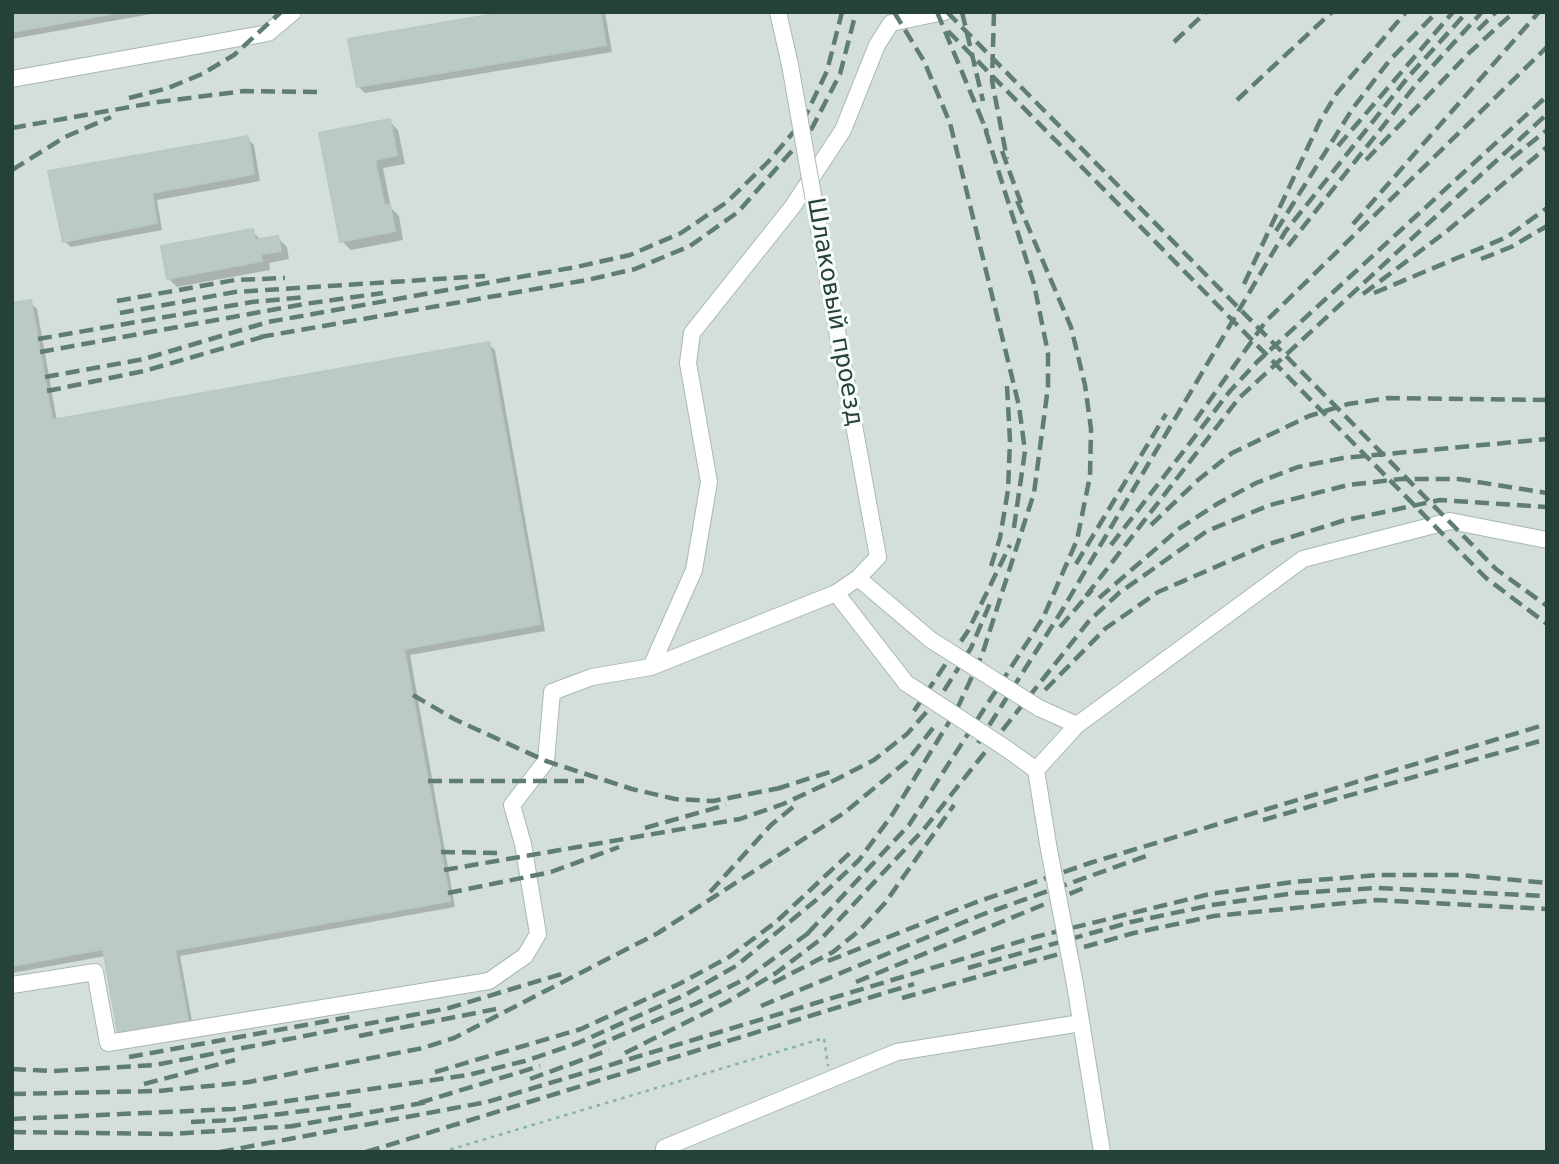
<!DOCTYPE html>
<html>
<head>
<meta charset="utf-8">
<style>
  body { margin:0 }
  #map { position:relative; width:1559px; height:1164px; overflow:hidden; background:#e6efeb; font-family:"DejaVu Sans",sans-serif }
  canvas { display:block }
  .frame { position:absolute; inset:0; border:14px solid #24423a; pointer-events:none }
</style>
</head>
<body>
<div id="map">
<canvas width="1559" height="1164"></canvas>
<div class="frame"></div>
</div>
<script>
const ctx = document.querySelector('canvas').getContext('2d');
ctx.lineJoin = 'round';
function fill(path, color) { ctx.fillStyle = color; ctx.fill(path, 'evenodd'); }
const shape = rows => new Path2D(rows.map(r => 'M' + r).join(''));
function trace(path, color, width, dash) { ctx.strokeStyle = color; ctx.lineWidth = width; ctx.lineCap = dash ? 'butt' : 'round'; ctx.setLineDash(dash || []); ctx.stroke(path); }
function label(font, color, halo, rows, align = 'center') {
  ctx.font = font + ' "DejaVu Sans",sans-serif'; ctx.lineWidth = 6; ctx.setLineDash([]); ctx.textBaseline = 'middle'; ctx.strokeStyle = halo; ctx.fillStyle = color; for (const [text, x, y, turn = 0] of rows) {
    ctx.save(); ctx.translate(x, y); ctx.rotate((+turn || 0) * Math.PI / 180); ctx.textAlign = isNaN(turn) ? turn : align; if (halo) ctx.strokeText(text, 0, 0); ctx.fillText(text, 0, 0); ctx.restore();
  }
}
const built = shape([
  [12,12,1547,12,1547,1152,12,1152]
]);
const shadow = shape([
  [12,12,162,12,12,39],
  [516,12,605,12,612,52,365,93,358,86],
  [389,121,398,130,405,164,383,168,391,208,399,216,403,240,351,250,342,241],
  [247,138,254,145,260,181,157,200,162,230,71,247,64,241],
  [252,231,262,241,278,238,287,247,289,259,269,263,270,270,177,287,168,278],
  [30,302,37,309,57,421,488,344,495,350,545,631,410,655,455,907,180,956,193,1027,126,1039,120,1033,106,956,12,973,12,305]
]);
const building = shape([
  [12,12,122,12,12,32,12,12],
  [506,12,600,12,606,45,357,87,348,39,506,12],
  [390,119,397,155,375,160,384,204,390,205,395,231,340,242,319,133,390,119],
  [248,136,254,174,152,193,157,223,63,242,48,171,248,136],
  [253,229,255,240,278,236,281,251,261,254,262,261,167,279,161,246,253,229],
  [31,300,52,420,489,342,540,624,404,649,450,901,175,950,188,1021,118,1033,103,949,12,966,12,303,31,300]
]);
const path = shape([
  [442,1152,824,1038,828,1066]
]);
const minor = shape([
  [778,12,790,65],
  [12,79,268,33,293,12],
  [840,348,878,557,858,578,836,593,651,667,694,570,709,482,688,363,692,333,793,206,843,130,877,45,891,23,944,12],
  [858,578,931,640],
  [836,593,906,683],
  [1039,708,1077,725],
  [1007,749,1036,770,1049,850],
  [1036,770,1077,725,1303,559,1450,521,1547,540],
  [1075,984,1102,1152],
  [12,985,95,972,108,1043,489,981,525,956,538,934,523,844,512,805,546,761,552,692,592,677,651,667],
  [666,1152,664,1148,897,1052,1081,1023]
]);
const rail = shape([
  [894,12,924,61,950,123,1019,406,1025,451,1013,534],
  [937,12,987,132],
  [947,12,1496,569,1547,606],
  [962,12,983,101],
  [994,12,992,81,1007,159],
  [1478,30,1496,12],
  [948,31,1486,578,1547,624],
  [1174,42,1206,12],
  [129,98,168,88,202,74,234,55,281,12],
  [1237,100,1332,12],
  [12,128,158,102,244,91,321,92],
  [1338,146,1453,12],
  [1002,151,1021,203],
  [1511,159,1547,130],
  [1366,160,1470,52,1514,12],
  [12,170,65,137,111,117],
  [1353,224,1539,12],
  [1276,231,1353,108,1389,61,1437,12],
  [1288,246,1418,82,1482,12],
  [1481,259,1511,247,1547,226],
  [1244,284,1320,121,1337,93,1406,12],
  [1374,293,1507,237,1547,208],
  [1363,294,1447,231,1547,147],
  [117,301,235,280,285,278],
  [120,313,235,292,485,276],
  [260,337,587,280,635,269,690,246,738,212,812,128,840,74,856,12],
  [38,339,252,302,305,297],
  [40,352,304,304,383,293],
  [45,377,144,359,268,322,576,267,630,255,681,233,727,202,768,162,803,121,827,71,842,12],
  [47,391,144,371,269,335],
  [1195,421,1266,321,1547,47],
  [1151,525,1198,480,1232,453,1309,416,1348,404,1388,398,1547,400],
  [1111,545,1230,391,1257,362,1547,96],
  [1076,564,1166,414],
  [991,566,1000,538,1008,490,1010,441,1007,386],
  [1086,596,1239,398,1547,114],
  [1099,598,1180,528,1217,504,1256,483,1298,467,1343,458,1547,439],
  [1060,627,1092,590],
  [1045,690,1106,628,1158,592,1266,545,1342,521,1440,500,1547,507],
  [413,695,454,719,546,761,632,789,675,799,713,801,785,787],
  [914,711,968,631,1010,545],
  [978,743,1061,612,1285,232,1409,76,1467,12],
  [428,781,584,781],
  [776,789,833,771],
  [1263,820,1547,739],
  [645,828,726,805],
  [441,852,504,853],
  [444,870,740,819,783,804,837,779,874,760,907,734,940,697,971,648,991,601],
  [710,892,771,825,798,803],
  [448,893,551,872,619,847],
  [808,933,909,825,1043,618,1077,540,1090,476,1091,429,1085,385,1071,327,1015,196],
  [828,961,974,903,1090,863,1547,724],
  [968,968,1131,922,1212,905,1295,893,1377,888,1547,896],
  [856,982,1086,887],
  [773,983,833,952,860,930,885,903,954,805],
  [902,998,1134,933,1214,916,1376,900,1547,909],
  [761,1006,981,915,1149,855],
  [359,1036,496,1009],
  [593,1047,697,1003,747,978,814,929],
  [625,1053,727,1002,776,973,821,939,924,829,1089,621,1119,593,1207,531,1270,505,1348,485,1401,479,1459,479,1547,493],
  [129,1057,355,1016],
  [12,1069,53,1071,155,1065,449,1008,568,972],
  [435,1072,581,1029,679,984,729,957,776,922,854,849],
  [530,1079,609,1050],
  [144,1084,235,1060],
  [12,1094,158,1091,249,1082,423,1048,454,1038,658,933,844,813,907,761,933,728],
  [419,1103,540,1066],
  [12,1119,233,1109,468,1075,525,1061,578,1043,685,995,736,966,821,896,859,860,892,815,957,709,982,655,1034,493,1048,387,1048,353,1034,284,983,122],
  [191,1122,234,1120,358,1104],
  [287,1127,428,1102],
  [12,1132,172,1134,295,1126],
  [220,1152,487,1102,1035,937,1210,894,1293,882,1378,875,1461,875,1547,883],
  [366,1152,914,984]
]);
const minorBridge = shape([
  [790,65,840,348],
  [931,640,1039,708],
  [906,683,1007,749],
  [1049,850,1075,984]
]);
const streetNames = [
  ["Шлаковый проезд",834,312,80]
];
fill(built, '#d4dfda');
fill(shadow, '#0003');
fill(building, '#bbcac4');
trace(building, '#b8c9c2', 2);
trace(minor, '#a8b8b2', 18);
trace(path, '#86b3a5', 2.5, [3.5, 5]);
trace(minor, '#fff', 16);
trace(rail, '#5f7d75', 4.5, [14, 7]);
trace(minorBridge, '#a8b8b2', 18, []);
trace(minorBridge, '#fff', 16);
label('24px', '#24423a', '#f7fbf9', streetNames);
</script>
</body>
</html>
